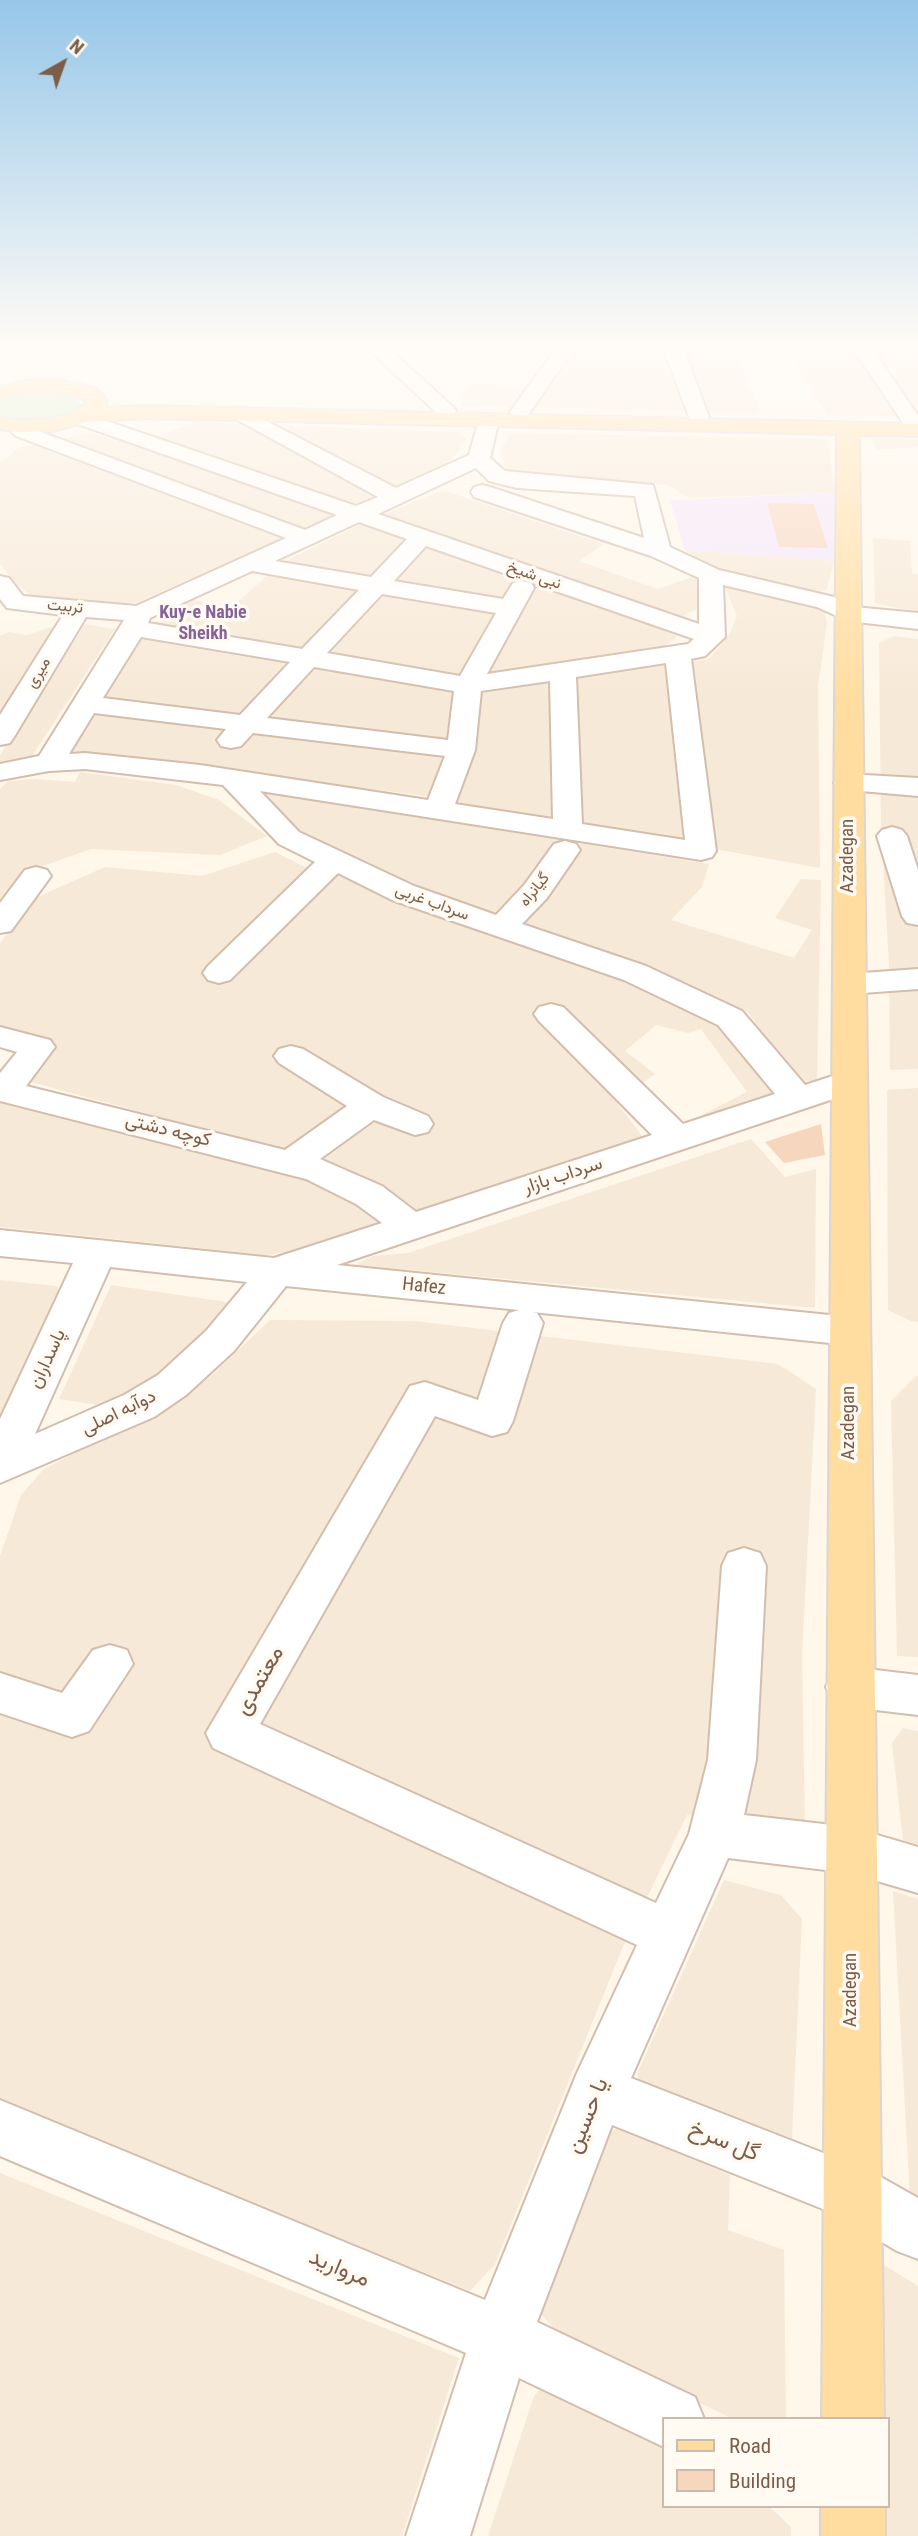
<!DOCTYPE html>
<html>
<head>
<meta charset="utf-8">
<style>
  body { margin:0 }
  #map { position:relative; width:918px; height:2536px; overflow:hidden; background:#fef7ea; font-family:"Roboto Condensed",sans-serif }
  canvas { display:block }
  .legend { position:absolute; left:662px; top:2417px; width:228px; height:91px; box-sizing:border-box; background:#fffaf2; border:2px solid #cbbbae; margin:0; padding:9px 12px; list-style:none; font-size:21px; color:#7d5c49 }
  .legend li { display:flex; align-items:center; gap:14px; height:35px }
  .legend b { width:35px; border:2px solid #cbbbae }
  .north { position:absolute; left:28px; top:28px; width:70px; height:70px; -webkit-text-stroke:5px #fffaf2; paint-order:stroke; rotate:40deg; font-size:19px; font-weight:700; line-height:28px; text-align:center; color:#7d5c49 }
  .north::after { content:''; display:block; margin:auto; width:24px; height:32px; background:#7d5c49; clip-path:polygon(50% 0,100% 100%,50% 72%,0 100%) }
</style>
</head>
<body>
<div id="map">
<canvas width="918" height="2536"></canvas>
<ul class="legend">
<li><b style="height:9px;background:#ffdda0"></b>Road</li>
<li><b style="height:19px;background:#f7d6be"></b>Building</li>
</ul>
<div class="north">N</div>
</div>
<script>
const ctx = document.querySelector('canvas').getContext('2d');
ctx.lineJoin = 'round';
function fill(path, color) { ctx.fillStyle = color; ctx.fill(path, 'evenodd'); }
const shape = rows => new Path2D(rows.map(r => 'M' + r).join(''));
function trace(path, color, width, dash) { ctx.strokeStyle = color; ctx.lineWidth = width; ctx.lineCap = dash ? 'butt' : 'round'; ctx.setLineDash(dash || []); ctx.stroke(path); }
function label(font, color, halo, rows, align = 'center') {
  ctx.font = font + ' "Roboto Condensed",Vazirmatn,sans-serif'; ctx.lineWidth = 7; ctx.setLineDash([]); ctx.textBaseline = 'middle'; ctx.strokeStyle = halo; ctx.fillStyle = color; for (const [text, x, y, turn = 0] of rows) {
    ctx.save(); ctx.translate(x, y); ctx.rotate((+turn || 0) * Math.PI / 180); ctx.textAlign = isNaN(turn) ? turn : align; if (halo) ctx.strokeText(text, 0, 0); ctx.fillText(text, 0, 0); ctx.restore();
  }
}
const residential = shape([
  [579,347,728,347,737,351,760,413,460,406,470,384,553,386],
  [918,349,918,417,827,415,790,355],
  [195,422,457,432,467,438,454,457,427,475,131,605,32,596,16,584,0,564,0,463,20,447,92,433,133,445],
  [511,433,828,439,835,493,689,498,667,485,507,472,500,451],
  [871,437,918,439,918,447,875,450],
  [443,490,604,544,579,561,658,589,692,577,701,582,701,607,658,628,678,637,650,655,484,676,454,675,150,627,191,600,234,605,283,562,361,524],
  [873,538,910,541,912,573,918,574,918,612,875,603],
  [685,550,834,561,827,589,818,592,729,574,707,566],
  [725,587,823,605,827,623,818,686,820,868,417,795,69,751,139,639,450,691,483,693,709,659,729,635,737,616],
  [64,623,0,719,0,636,8,632,27,635],
  [85,624,115,629,28,762,0,765,0,755],
  [894,636,918,639,918,1069,890,1070,889,966,881,824,879,643],
  [80,772,176,785,219,800,267,836,220,855,91,849,26,872,0,899,0,789,8,781,36,779,75,782],
  [265,793,709,864,702,887,671,920,794,958,812,930,775,918,801,879,821,880,817,1081,795,1081,748,1012,640,965,433,894,299,833],
  [275,852,309,869,336,873,410,905,629,979,720,1024,777,1097,672,1130,747,1092,701,1029,688,1033,656,1025,625,1051,655,1074,640,1085,602,1084,647,1142,420,1222,377,1184,343,1167,31,1082,57,1046,0,1029,0,943,33,899,105,867,202,876],
  [918,1088,918,1322,911,1321,888,1310,887,1090],
  [0,1101,258,1165,314,1183,348,1200,393,1228,331,1248,265,1255,0,1227],
  [751,1139,785,1177,816,1169,815,1308,356,1265,372,1256,408,1253],
  [0,1280,56,1286,67,1297,0,1449],
  [111,1285,227,1302,182,1375,124,1409,59,1399],
  [270,1320,414,1321,778,1364,816,1389,802,1654,805,1833,687,1815,622,1949,495,2264,470,2291,0,2101,0,1556,21,1495,44,1469,160,1408,211,1376],
  [916,1376,918,1376,918,1657,897,1656,891,1401],
  [903,1728,918,1731,918,1845,903,1840,892,1743],
  [724,1880,781,1895,802,1919,791,2159,643,2092,637,2074],
  [893,1891,918,1899,918,2202,910,2198],
  [619,2128,730,2175,728,2230,784,2250,786,2419,733,2419,561,2336,541,2314,604,2133],
  [0,2173,459,2358,402,2536,0,2536],
  [879,2262,918,2286,918,2536,886,2536,888,2419,883,2419],
  [550,2378,664,2444,664,2506,769,2506,791,2527,791,2536,488,2536,534,2396]
]);
const education = shape([
  [835,493,834,561,685,550,670,500]
]);
const green = shape([
  [56,391,76,396,82,406,69,415,58,419,30,421,0,414,0,402,6,398,28,392]
]);
const building = shape([
  [767,503,814,504,828,548,779,547],
  [821,1124,825,1155,784,1163,765,1142]
]);
const minor = shape([
  [366,347,387,347,453,407,456,411,453,415,439,415,366,347],
  [557,347,576,347,527,416,513,416,510,412,557,347],
  [663,347,683,347,709,417,706,421,692,421,689,417,663,347],
  [852,347,871,347,918,416,918,427,905,426,852,347],
  [241,408,396,488,469,455,479,419,482,415,496,415,499,419,490,458,505,471,653,485,670,547,719,570,834,597,854,607,918,613,918,629,848,621,817,607,723,585,725,637,705,656,691,659,716,851,712,857,701,860,260,791,299,832,414,886,496,915,525,884,554,844,565,841,576,844,580,850,547,898,522,924,646,966,742,1011,805,1085,848,1071,860,1074,865,1082,860,1090,337,1265,849,1317,863,1321,869,1331,863,1341,849,1345,532,1312,537,1313,543,1323,513,1421,507,1432,492,1436,435,1416,260,1724,656,1903,689,1834,708,1760,722,1566,728,1553,744,1548,760,1553,766,1566,756,1760,744,1815,850,1827,918,1847,918,1893,850,1873,728,1858,631,2078,872,2172,918,2198,918,2259,897,2251,833,2213,612,2125,537,2322,695,2397,704,2419,664,2419,664,2447,519,2378,470,2536,406,2536,466,2353,0,2156,0,2100,485,2300,577,2073,637,1945,213,1748,206,1733,410,1386,425,1382,478,1400,503,1323,509,1313,519,1310,286,1286,234,1351,186,1395,154,1417,0,1483,0,1419,73,1263,0,1256,0,1230,274,1258,382,1223,356,1204,306,1179,0,1101,0,1073,17,1052,0,1047,0,1027,50,1040,55,1047,26,1086,285,1150,347,1106,279,1063,274,1056,279,1049,291,1046,303,1049,383,1097,428,1116,433,1124,428,1132,415,1135,374,1120,320,1159,382,1186,416,1212,652,1135,539,1021,534,1014,539,1007,551,1004,563,1007,683,1124,775,1094,718,1025,624,980,392,900,338,873,230,980,219,983,208,980,203,973,208,966,315,862,279,844,223,785,85,769,49,771,0,780,0,764,39,756,124,620,86,617,14,737,10,743,0,745,0,715,63,615,7,608,0,599,0,576,9,578,23,596,136,606,286,538,16,436,12,432,16,428,23,426,30,428,305,530,337,515,72,422,69,418,72,414,86,414,356,506,378,497,234,418,231,414,234,410,241,408],
  [476,468,489,481,517,488,635,496,644,538,490,487,482,485,474,487,471,492,474,497,651,556,699,578,699,624,378,514,476,468],
  [359,522,407,539,371,577,275,561,359,522],
  [426,546,694,639,688,644,487,674,534,588,531,583,522,581,513,583,503,599,394,581,426,546],
  [252,571,359,590,302,649,148,623,150,618,252,571],
  [382,594,496,613,460,676,327,653,382,594],
  [141,637,290,662,240,715,103,698,141,637],
  [666,663,685,840,582,824,576,677,666,663],
  [314,667,454,691,448,740,267,718,314,667],
  [550,681,553,819,455,804,475,750,481,691,550,681],
  [94,713,226,729,217,740,221,746,231,748,241,746,253,733,445,756,428,800,200,765,85,753,69,754,94,713],
  [110,1267,247,1282,206,1331,158,1375,124,1395,35,1434,110,1267],
  [848,774,918,778,918,796,838,789,834,783,838,777,848,774],
  [892,827,902,830,907,836,918,870,918,925,907,923,902,916,877,836,882,830,892,827],
  [36,867,47,870,51,876,11,931,0,933,0,903,25,870,36,867],
  [918,969,918,989,849,994,837,991,833,984,837,977,849,974,918,969],
  [110,1645,127,1650,133,1664,89,1731,72,1737,0,1713,0,1673,62,1693,93,1650,110,1645],
  [850,1667,918,1675,918,1715,850,1707,833,1701,826,1687,833,1673,850,1667]
]);
const major = shape([
  [60,380,95,388,105,397,107,404,104,408,144,406,918,424,918,436,859,435,884,2419,822,2419,837,434,144,418,86,422,54,431,18,432,0,429,0,417,18,420,53,419,77,412,86,403,86,400,60,392,25,393,0,399,0,387,25,381,60,380],
  [821,2506,885,2506,885,2536,821,2536,821,2506]
]);
const farStreetnames = [
  ["نبی شیخ",534,576,19],
  ["تربیت",65,607,5],
  ["میری",39,673,-59],
  ["گیانراه",535,890,-51],
  ["سرداب غربی",432,903,20]
];
const farNeighbourhoodnames = [
  ["Kuy-e Nabie",203,613],
  ["Sheikh",203,634]
];
const streetNames = [
  ["Azadegan",848,856,-90],
  ["کوچه دشتی",168,1131,14],
  ["سرداب بازار",563,1176,-18],
  ["Hafez",424,1287,6],
  ["پاسداران",48,1359,-65],
  ["دوآبه اصلی",119,1413,-26],
  ["Azadegan",849,1423,-90],
  ["Azadegan",851,1990,-90]
];
const nearStreetnames = [
  ["معتمدی",260,1681,-60],
  ["یا حسین",588,2116,-68],
  ["گل سرخ",724,2142,22],
  ["مروارید",339,2269,23]
];
fill(residential, '#f7e9d7');
fill(education, '#f4e6fb');
fill(green, '#d6efc6');
fill(building, '#f7d6be');
trace(minor, '#d3bead', 4);
trace(major, '#ddd5d0', 4);
fill(minor, '#fff');
fill(major, '#ffdda0');
const sky = ctx.createLinearGradient(0, 0, 0, 702);
sky.addColorStop(0, '#96c7e9');
sky.addColorStop(0.49, '#fffbf6');
sky.addColorStop(1, '#fffbf600');
ctx.fillStyle = sky;
ctx.fillRect(0, 0, 918, 702);
label('16px', '#7d5c49', '#fffaf2', farStreetnames);
label('bold 18px', '#876299', '#fffaf2', farNeighbourhoodnames);
label('19px', '#7d5c49', '#fffaf2', streetNames);
label('23px', '#7d5c49', '#fffaf2', nearStreetnames);
</script>
</body>
</html>
